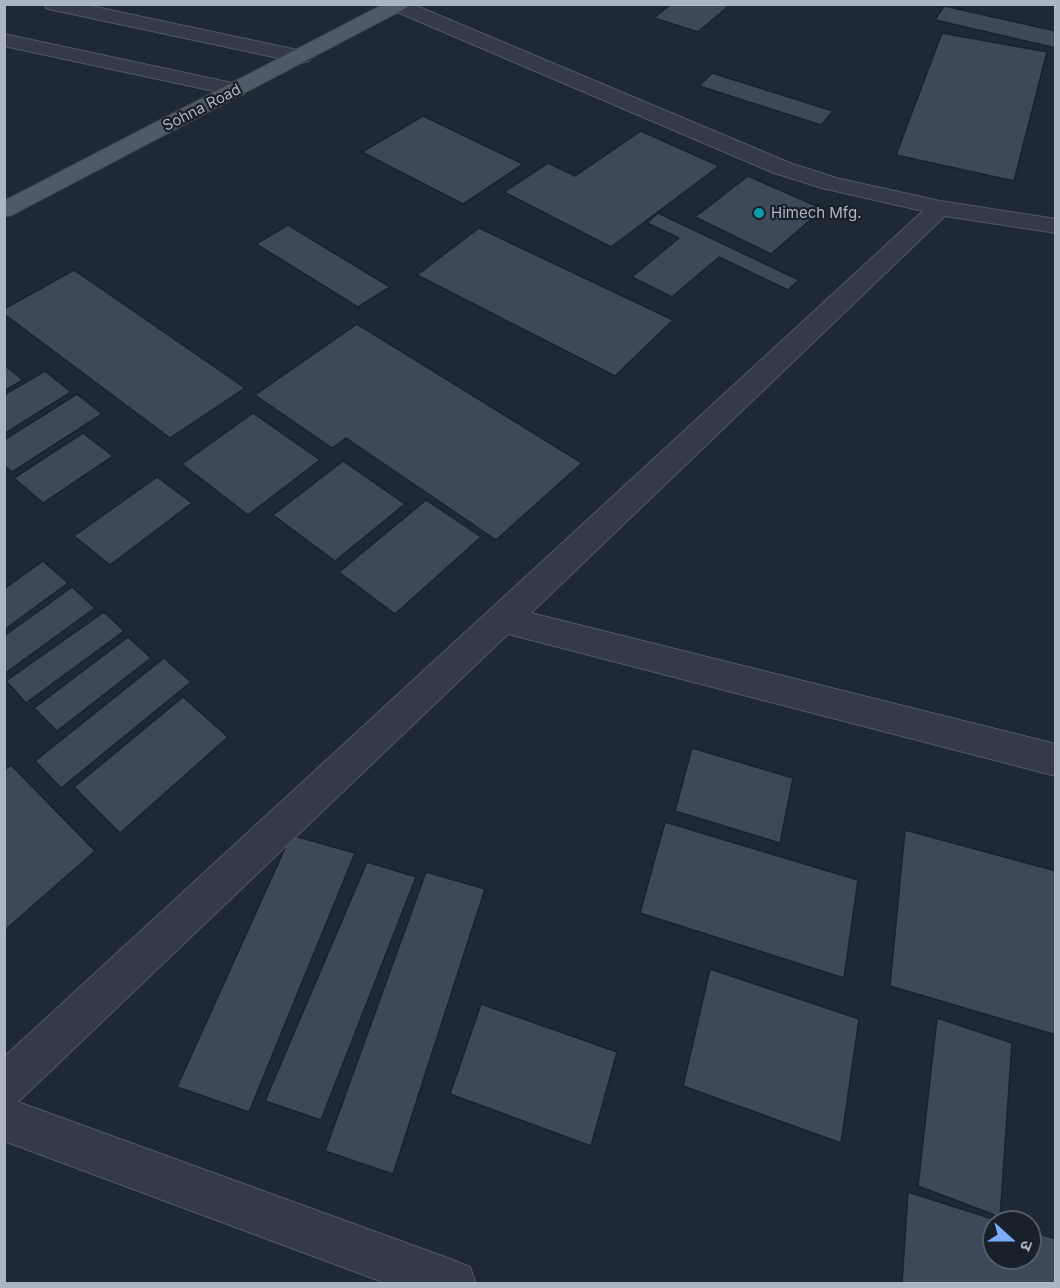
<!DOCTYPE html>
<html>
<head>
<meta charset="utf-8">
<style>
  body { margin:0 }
  #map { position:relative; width:1060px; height:1288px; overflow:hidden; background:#1f2936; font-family:Inter,"Noto Sans Devanagari",sans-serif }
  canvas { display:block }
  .frame { position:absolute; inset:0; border:6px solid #acb5c4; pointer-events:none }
  .north { position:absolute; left:982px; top:1210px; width:60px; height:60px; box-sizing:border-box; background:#18202b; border:2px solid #535c68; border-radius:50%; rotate:111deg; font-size:16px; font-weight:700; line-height:24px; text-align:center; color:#acb5c4 }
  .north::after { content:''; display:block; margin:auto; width:21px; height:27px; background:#7badfa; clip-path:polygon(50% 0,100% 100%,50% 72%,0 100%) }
</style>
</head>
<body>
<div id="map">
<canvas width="1060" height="1288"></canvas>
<div class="frame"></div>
<div class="north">उ</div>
</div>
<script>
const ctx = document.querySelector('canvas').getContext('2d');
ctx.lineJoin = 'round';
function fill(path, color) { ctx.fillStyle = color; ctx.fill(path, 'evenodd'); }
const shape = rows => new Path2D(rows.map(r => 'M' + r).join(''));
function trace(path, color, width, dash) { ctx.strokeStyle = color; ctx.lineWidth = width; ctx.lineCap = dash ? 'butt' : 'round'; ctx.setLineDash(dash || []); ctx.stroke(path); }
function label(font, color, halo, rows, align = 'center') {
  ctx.font = font + ' Inter,sans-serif'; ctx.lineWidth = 4.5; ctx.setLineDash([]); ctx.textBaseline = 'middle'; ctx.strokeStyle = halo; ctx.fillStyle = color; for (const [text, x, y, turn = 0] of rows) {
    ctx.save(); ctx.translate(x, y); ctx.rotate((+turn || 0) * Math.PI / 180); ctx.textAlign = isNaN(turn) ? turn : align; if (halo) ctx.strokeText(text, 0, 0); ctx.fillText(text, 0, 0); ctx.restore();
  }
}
const building = shape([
  [671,4,731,4,698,32,654,18,671,4],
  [944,6,1056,31,1056,48,935,20,944,6],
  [942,33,1047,52,1014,181,896,155,942,33],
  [712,73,833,111,821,125,699,86,712,73],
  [423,116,523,164,463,204,362,152,423,116],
  [641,131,719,166,611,247,504,192,548,163,575,176,641,131],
  [748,176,823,209,771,254,695,217,748,176],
  [658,213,799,280,788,290,719,257,672,297,632,277,679,238,647,223,658,213],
  [288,225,390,287,358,307,256,244,288,225],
  [479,228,673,320,615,376,417,275,479,228],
  [74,270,245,388,170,438,4,314,4,309,74,270],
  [357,324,582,463,496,540,346,438,332,448,255,395,357,324],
  [4,365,23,380,4,391,4,365],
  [45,371,71,392,4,434,4,395,45,371],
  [77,394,102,414,12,472,4,465,4,440,77,394],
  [253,413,320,460,248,515,182,464,253,413],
  [83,433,113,456,43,503,14,478,83,433],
  [343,461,405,504,335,561,273,515,343,461],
  [157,477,192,503,110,565,74,536,157,477],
  [426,500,481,537,395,614,339,572,426,500],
  [43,561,68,583,4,630,4,589,43,561],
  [72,587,95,608,4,674,4,636,72,587],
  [104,612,124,631,26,703,6,681,104,612],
  [128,637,151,658,57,731,34,708,128,637],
  [164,658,191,682,61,788,35,761,164,658],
  [183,697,228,737,120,833,74,787,183,697],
  [692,748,793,778,780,843,675,811,692,748],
  [11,765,95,851,4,931,4,770,11,765],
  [665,822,858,880,844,978,640,913,665,822],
  [905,830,1056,871,1056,1035,890,986,905,830],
  [291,835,355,853,249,1112,177,1087,291,835],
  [367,862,416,877,321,1120,265,1101,367,862],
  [426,872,485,889,393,1174,325,1151,426,872],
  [710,969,859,1019,841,1143,683,1086,710,969],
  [481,1004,617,1052,591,1146,450,1094,481,1004],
  [937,1018,1012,1043,1000,1217,918,1186,937,1018],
  [908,1192,1002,1222,994,1222,994,1258,1030,1258,1030,1231,1056,1239,1056,1284,902,1284,908,1192]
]);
const minor = shape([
  [44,4,82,4,302,51,309,53,312,57,309,61,302,63,53,10,46,8,44,4],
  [412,4,790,163,836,178,940,201,1056,219,1056,233,945,216,531,613,1056,744,1056,776,508,634,18,1102,453,1260,470,1267,476,1284,388,1284,4,1141,4,1057,923,211,822,188,774,173,390,9,388,5,412,4],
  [4,34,237,84,244,86,247,90,244,94,237,96,4,46,4,34]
]);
const major = shape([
  [384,4,408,4,406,8,12,215,4,217,4,201,384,4]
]);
const markers = [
  [759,213,6,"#0f9aa8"]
];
const farStreetnames = [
  ["Sohna Road",202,108,-27]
];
const farPoinames = [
  ["Himech Mfg.",771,213]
];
fill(building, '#3d4959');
trace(building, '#1a222d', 1.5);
trace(minor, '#505865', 2);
trace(major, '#3c4450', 2);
fill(minor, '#323b47');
fill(major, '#505a67');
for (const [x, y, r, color] of markers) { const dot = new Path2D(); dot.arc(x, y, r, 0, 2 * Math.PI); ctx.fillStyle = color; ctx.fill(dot); trace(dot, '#18202b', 2); }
label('15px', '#acb5c4', '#18202b', farStreetnames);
label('15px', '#acb5c4', '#18202b', farPoinames, 'left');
</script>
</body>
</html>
